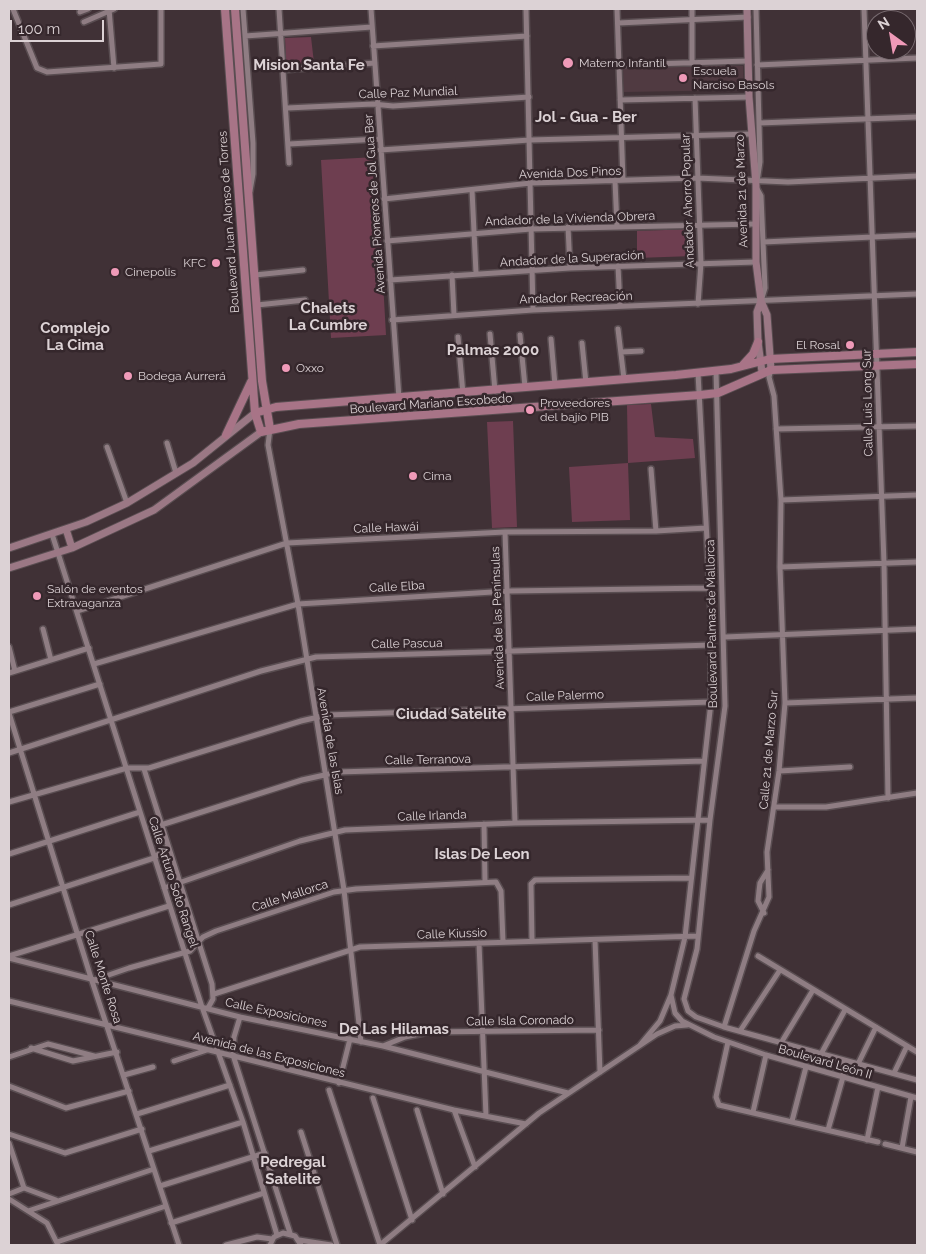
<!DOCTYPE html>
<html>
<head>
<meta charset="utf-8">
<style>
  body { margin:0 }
  #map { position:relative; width:926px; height:1254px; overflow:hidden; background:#403136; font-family:Raleway,sans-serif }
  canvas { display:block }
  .frame { position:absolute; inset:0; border:10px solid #dcd2d5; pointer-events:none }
  .north { position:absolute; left:866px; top:10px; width:50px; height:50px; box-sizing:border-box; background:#35272c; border:1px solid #786b70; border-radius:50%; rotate:328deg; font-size:14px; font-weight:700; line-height:20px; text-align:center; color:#dcd2d5 }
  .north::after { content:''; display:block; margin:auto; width:18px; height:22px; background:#ef9ab8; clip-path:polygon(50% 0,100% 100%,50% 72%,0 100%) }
  .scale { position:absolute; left:10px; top:20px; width:94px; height:22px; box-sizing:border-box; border:2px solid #dcd2d5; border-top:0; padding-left:6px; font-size:15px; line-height:18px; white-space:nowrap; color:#dcd2d5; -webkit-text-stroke:4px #35272c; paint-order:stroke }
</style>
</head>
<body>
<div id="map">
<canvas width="926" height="1254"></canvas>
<div class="frame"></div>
<div class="north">N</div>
<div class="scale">100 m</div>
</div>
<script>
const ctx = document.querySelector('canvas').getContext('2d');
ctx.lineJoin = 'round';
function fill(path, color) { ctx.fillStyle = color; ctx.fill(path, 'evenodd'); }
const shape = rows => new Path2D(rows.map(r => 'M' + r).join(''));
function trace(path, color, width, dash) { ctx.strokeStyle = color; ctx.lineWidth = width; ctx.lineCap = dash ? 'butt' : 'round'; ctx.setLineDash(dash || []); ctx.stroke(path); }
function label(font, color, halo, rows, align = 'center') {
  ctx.font = font + ' Raleway,sans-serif'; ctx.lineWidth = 5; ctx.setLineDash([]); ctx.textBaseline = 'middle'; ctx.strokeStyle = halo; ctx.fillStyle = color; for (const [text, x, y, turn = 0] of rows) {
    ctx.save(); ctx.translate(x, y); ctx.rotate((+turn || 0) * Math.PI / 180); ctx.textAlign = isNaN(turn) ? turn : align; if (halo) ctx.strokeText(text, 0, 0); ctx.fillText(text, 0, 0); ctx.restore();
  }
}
const built = shape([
  [623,66,743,66,744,90,624,92]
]);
const green = shape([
  [311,37,314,63,286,65,285,38],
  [376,157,386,335,331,338,321,160],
  [692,229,693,256,637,258,637,231],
  [651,404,655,437,693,439,695,458,628,463,630,520,572,522,569,467,628,463,627,405],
  [513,421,517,527,492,528,487,422]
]);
const street = shape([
  [13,9,37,68,47,72,161,64,161,9],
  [109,9,114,68],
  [243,9,253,143,253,174,250,191],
  [279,9,289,163],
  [371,9,399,398],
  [526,9,533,310],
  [617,9,623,180],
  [756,9,760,162,757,182],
  [864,9,884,563,888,798],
  [80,12,88,9],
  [84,22,114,9],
  [618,23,748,17],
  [245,36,372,27],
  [373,46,527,36],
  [692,63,692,9],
  [619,65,748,61],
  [757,65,917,58],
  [282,70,375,63],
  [695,98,701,263,698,304],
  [620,100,749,97],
  [287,108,373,104,393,106,529,97],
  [759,123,917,117],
  [289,144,379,139],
  [380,150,530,140,752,134],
  [615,181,617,226],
  [756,187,761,196,765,288,761,301],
  [472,190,476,273],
  [384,199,531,183,697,178,788,182,917,176],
  [568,227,570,268],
  [387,241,531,229,755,224],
  [763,242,917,235],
  [618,266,620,306],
  [255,275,303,270],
  [452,275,454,315],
  [390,280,570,268,756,262],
  [257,305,305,300],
  [392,320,533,310,917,294],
  [618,329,624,379],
  [490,334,495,391],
  [520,335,525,387],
  [458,337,463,394],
  [551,339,555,385],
  [582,343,586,383],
  [621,352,641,351],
  [716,371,725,706,710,820,697,949,684,999,688,1011,696,1017,724,1027,917,1080],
  [270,429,268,445,298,604,344,890,361,1042],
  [776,429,917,426],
  [167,443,176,473],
  [107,447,127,503],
  [651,469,656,531],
  [781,500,917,495],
  [505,532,515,823],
  [52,534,202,1007,243,1122,277,1235],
  [780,567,917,562],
  [77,611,287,543,505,532,656,531,706,528],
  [43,629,51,660],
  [725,637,917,629],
  [9,647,15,671],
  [94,664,298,604,509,591,710,588],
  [9,673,89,648],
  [785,703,917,698],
  [9,712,100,684],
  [9,713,91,978,179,1245],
  [9,753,261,671,316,657,712,645],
  [144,769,212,984,213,999,208,1008],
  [779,771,850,767],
  [9,802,127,768,149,768,301,721,327,715,711,702],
  [774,807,826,807,917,793],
  [484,824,485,882],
  [161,825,302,780,338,772,704,761],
  [9,854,140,812],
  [460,855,485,855],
  [164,888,300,841,345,830,515,823,710,820],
  [9,905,154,858,167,847],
  [764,913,758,901,759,891,760,883,768,870],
  [595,940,600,1072],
  [532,941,531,884,535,880,691,878],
  [479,943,486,1116],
  [9,956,169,906],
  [758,956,917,1052],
  [9,958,240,1017,383,1046,568,1093],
  [97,979,129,968,190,951,203,937,216,931,334,892,356,889,496,882,501,891,503,942],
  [214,994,360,947,698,936],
  [671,995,675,1013,682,1021,714,1037,766,1055,917,1098],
  [9,1001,454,1110,526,1124],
  [240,1017,234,1037,233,1055,290,1233],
  [724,1027,754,931,769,897,767,852,779,771,785,703,780,567,781,500,774,396,769,377,771,370],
  [740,1031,780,970],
  [728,1042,716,1097,719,1105,878,1142],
  [781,1043,813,990],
  [640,1045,660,1021,671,995,685,937,711,702,711,614,698,373],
  [383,1046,405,1037,429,1032,599,1030],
  [31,1048,73,1061,117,1052],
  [821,1054,845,1010],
  [9,1057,48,1044,94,1056],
  [174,1061,207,1050],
  [858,1064,876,1027],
  [894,1073,907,1046],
  [124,1075,153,1067],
  [339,1083,350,1039],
  [9,1086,66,1108,129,1091],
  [329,1090,380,1245],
  [373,1098,412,1220],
  [417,1110,443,1194],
  [454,1110,475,1167],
  [753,1112,766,1055],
  [137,1114,230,1085],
  [792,1121,806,1067],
  [828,1130,843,1077,844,1061],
  [301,1132,337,1245],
  [9,1134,65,1153,142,1129],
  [867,1140,878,1087],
  [9,1143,24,1188],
  [885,1144,917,1152],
  [902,1148,911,1097],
  [149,1151,243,1122],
  [160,1186,265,1153],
  [24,1188,56,1200],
  [9,1194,24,1188],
  [9,1199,47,1223,58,1245],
  [28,1211,154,1169],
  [171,1223,264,1193],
  [299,1240,331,1245],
  [57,1242,166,1206],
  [226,1245,257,1237,272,1239],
  [270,1245,274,1237,283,1233,295,1236,301,1245],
  [380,1245,539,1113,657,1034,675,1026,687,1025]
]);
const secondary = shape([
  [747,9,749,97,756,185,756,262,761,301,757,312,758,342,762,372],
  [761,301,767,315,771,370],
  [66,529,72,548],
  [9,548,86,522,127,503,193,463,255,413],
  [9,568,72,548,154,510,261,432]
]);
const primary = shape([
  [225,9,255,413,261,432,299,424,700,395,718,393,771,370,917,364],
  [235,9,262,381,270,429],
  [743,365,753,354,758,342],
  [255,413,276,407,676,375,731,369,770,359,917,352],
  [226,435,251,382]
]);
const markers = [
  [568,63,6,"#ef9ab8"],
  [683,78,5,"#ef9ab8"],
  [216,263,5,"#ef9ab8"],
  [115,272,5,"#ef9ab8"],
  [850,345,5,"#ef9ab8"],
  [286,368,5,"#ef9ab8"],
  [128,376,5,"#ef9ab8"],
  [530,410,5,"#ef9ab8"],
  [413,476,5,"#ef9ab8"],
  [37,596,5,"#ef9ab8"]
];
const poiNames = [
  ["Materno Infantil",579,63],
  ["Escuela",693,71],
  ["Narciso Basols",693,85],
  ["KFC",206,263,"right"],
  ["Cinepolis",125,272],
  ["El Rosal",840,345,"right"],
  ["Oxxo",296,368],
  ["Bodega Aurrerá",138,376],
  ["Proveedores",540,403],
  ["del bajío PIB",540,417],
  ["Cima",423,476],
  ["Salón de eventos",47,589],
  ["Extravaganza",47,603]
];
const streetNames = [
  ["Calle Paz Mundial",408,93,-2],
  ["Avenida Dos Pinos",570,173,-2],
  ["Avenida 21 de Marzo",742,191,-92],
  ["Andador Ahorro Popular",688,201,-92],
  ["Avenida Pioneros de Jol Gua Ber",375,204,-94],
  ["Andador de la Vivienda Obrera",570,219,-2],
  ["Boulevard Juan Alonso de Torres",229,222,-94],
  ["Andador de la Superación",572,259,-3],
  ["Andador Recreación",576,298,-2],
  ["Calle Luis Long Sur",868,403,-91],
  ["Boulevard Mariano Escobedo",431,404,-4],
  ["Calle Hawái",386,528,-2],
  ["Calle Elba",397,587,-3],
  ["Avenida de las Penínsulas",498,618,-92],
  ["Boulevard Palmas de Mallorca",712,624,-91],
  ["Calle Pascua",407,644,-1],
  ["Calle Palermo",565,696,-2],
  ["Avenida de las Islas",330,741,80],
  ["Calle 21 de Marzo Sur",769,750,-85],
  ["Calle Terranova",428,760,-1],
  ["Calle Irlanda",432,816,-2],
  ["Calle Arturo Soto Rangel",173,882,72],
  ["Calle Mallorca",290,896,-18],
  ["Calle Kiussio",452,934,-2],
  ["Calle Monte Rosa",103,977,72],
  ["Calle Exposiciones",276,1013,12],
  ["Calle Isla Coronado",520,1021,-1],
  ["Avenida de las Exposiciones",269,1055,14],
  ["Boulevard León II",825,1062,16]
];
const quarterNames = [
  ["Mision Santa Fe",309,65],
  ["Jol - Gua - Ber",586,117],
  ["Chalets",328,308],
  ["La Cumbre",328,325],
  ["Complejo",75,328],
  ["La Cima",75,345],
  ["Palmas 2000",493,350],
  ["Ciudad Satelite",451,714],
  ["Islas De Leon",482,854],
  ["De Las Hilamas",394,1029],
  ["Pedregal",293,1162],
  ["Satelite",293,1179]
];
fill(built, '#503a41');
fill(green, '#6e3e50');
trace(street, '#594d51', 8);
trace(secondary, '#594d51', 9);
trace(primary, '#594d51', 10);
trace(street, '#8f7d83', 5);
trace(secondary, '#9b7885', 7);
trace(primary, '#a87487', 8);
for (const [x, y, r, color] of markers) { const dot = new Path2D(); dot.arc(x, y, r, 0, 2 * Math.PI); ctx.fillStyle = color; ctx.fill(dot); trace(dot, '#35272c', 2); }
label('12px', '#dcd2d5', '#35272c', poiNames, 'left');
label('12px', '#dcd2d5', '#35272c', streetNames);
label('bold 15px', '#dcd2d5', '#35272c', quarterNames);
</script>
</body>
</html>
